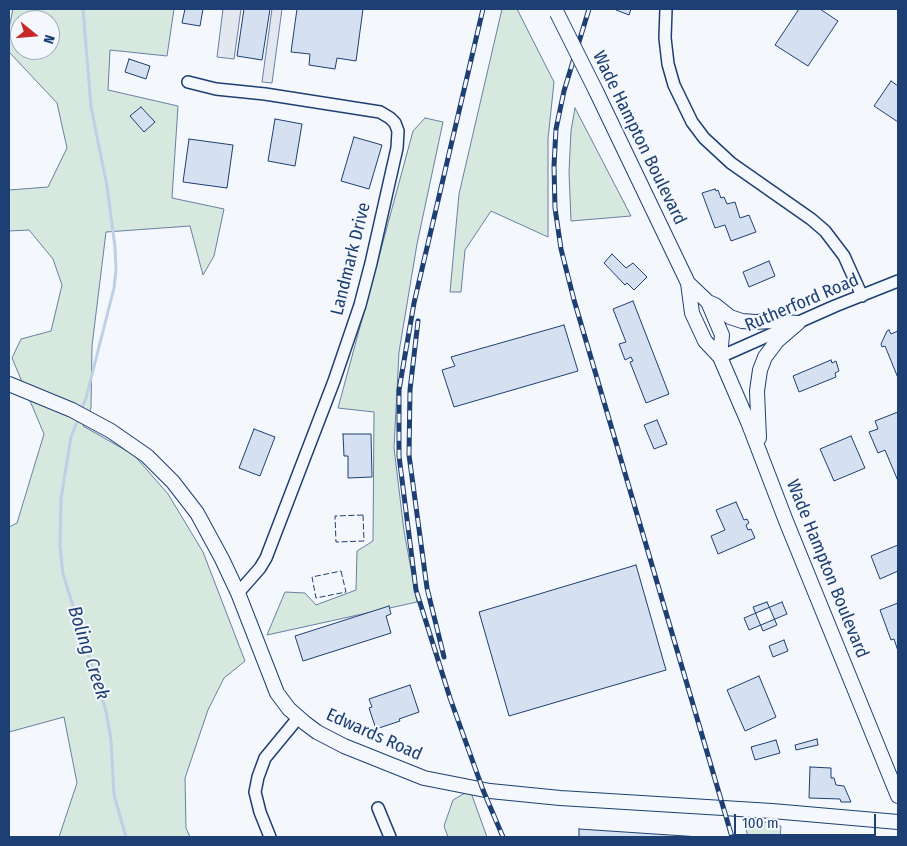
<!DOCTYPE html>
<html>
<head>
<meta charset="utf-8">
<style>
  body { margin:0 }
  #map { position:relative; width:907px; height:846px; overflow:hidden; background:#f4f7fb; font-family:"Fira Sans Condensed",sans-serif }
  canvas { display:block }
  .frame { position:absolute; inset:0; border:10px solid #1d3f73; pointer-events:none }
  .north { position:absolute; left:10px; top:10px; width:50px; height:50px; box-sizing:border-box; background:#f4f7fb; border:1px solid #9eadc5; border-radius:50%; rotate:107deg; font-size:14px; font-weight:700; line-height:20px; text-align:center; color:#1d3f73 }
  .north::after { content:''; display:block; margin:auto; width:18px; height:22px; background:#c62828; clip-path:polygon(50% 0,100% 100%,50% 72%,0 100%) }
  .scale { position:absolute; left:734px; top:814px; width:142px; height:22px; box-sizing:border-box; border:2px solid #1d3f73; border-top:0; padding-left:6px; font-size:15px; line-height:18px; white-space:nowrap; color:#1d3f73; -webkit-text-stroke:4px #f4f7fb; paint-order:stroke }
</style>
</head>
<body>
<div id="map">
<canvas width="907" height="846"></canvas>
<div class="frame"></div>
<div class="north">N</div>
<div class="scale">100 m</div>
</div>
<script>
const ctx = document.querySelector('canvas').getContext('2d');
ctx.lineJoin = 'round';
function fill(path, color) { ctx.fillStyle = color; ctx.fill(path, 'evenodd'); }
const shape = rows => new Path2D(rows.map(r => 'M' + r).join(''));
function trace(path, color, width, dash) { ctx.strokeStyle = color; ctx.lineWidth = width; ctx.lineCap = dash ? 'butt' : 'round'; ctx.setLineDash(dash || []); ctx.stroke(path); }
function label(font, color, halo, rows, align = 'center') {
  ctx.font = font + ' "Fira Sans Condensed",sans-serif'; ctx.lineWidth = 4; ctx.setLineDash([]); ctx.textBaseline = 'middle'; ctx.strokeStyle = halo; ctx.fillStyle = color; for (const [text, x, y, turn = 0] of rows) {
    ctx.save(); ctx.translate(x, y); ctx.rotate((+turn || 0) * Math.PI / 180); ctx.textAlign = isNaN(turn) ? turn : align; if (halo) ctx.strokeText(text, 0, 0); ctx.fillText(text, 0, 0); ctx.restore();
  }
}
const green = shape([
  [13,9,174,9,167,56,110,50,108,90,178,106,172,198,224,209,214,256,203,275,190,226,106,232,92,346,91,408,83,426,134,455,168,494,203,552,245,661,224,678,208,710,185,778,186,828,190,837,59,837,77,783,64,717,9,732,9,527,17,523,44,434,12,358,21,339,51,331,62,285,53,259,29,230,9,231,9,190,48,187,67,148,57,103,9,52,9,28,13,9],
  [20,20,50,20,50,50,20,50,20,20],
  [502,9,517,9,554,82,548,139,548,237,491,211,465,250,461,292,450,292,459,194,502,9],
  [575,108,631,216,571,221,569,172,571,131,575,108],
  [425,118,443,122,417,244,399,352,394,448,404,531,417,602,267,635,285,592,305,593,316,605,356,590,357,551,373,541,374,412,338,408,413,131,425,118],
  [470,790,487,837,448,837,444,826,453,800,470,790],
  [743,817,781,826,780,837,748,837,743,817]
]);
const parking = shape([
  [223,9,241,9,234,59,217,57,223,9],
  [272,9,282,9,272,83,262,82,272,9]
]);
const stream = shape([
  [81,411,86,398,114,288,116,270,115,247,107,186,91,107,83,9],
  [79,417,71,437,61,499,60,546,63,574,106,711,111,740,114,795,126,837]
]);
const building = shape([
  [185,9,203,9,200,26,182,23,185,9],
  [244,9,270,9,262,60,237,56,244,9],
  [297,9,363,9,356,61,337,58,335,69,309,65,310,54,291,52,297,9],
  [616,9,631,9,629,15,616,10,616,9],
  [799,9,820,9,838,21,808,66,775,45,799,9],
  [129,59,150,66,146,79,125,72,129,59],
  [891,81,898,86,898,122,874,106,891,81],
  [141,107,155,122,144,132,130,116,141,107],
  [275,119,302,124,295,166,268,161,275,119],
  [354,137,382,145,369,189,341,181,354,137],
  [189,139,233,145,227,188,183,182,189,139],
  [715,189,716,191,718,190,721,198,724,197,727,204,735,202,740,218,749,215,756,232,731,241,725,225,715,228,702,193,715,189],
  [612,254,626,268,633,263,647,277,634,290,627,283,625,285,604,263,612,254],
  [769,261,775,276,749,287,743,272,769,261],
  [633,301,669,394,646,403,630,362,633,361,631,357,625,360,619,344,626,342,613,309,633,301],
  [564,325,578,371,454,407,442,370,455,366,451,357,564,325],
  [889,330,891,334,898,331,898,378,885,346,882,347,881,344,887,331,889,330],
  [831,360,832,363,836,361,839,371,835,373,836,377,799,392,793,376,831,360],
  [898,412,898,481,885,450,878,453,869,432,878,429,875,421,898,412],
  [657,420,667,444,654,449,644,425,657,420],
  [254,429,275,437,260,476,239,468,254,429],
  [343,434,371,434,372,477,348,478,348,456,344,456,343,434],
  [851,436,865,468,834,481,820,449,851,436],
  [736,502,744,520,747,519,749,523,746,525,748,530,751,529,755,538,718,554,711,536,725,530,716,510,736,502],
  [898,545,898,571,880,579,871,556,898,545],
  [636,565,666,670,509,716,479,612,636,565],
  [767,602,777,625,763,631,753,607,767,602],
  [782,602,787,614,749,630,744,618,782,602],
  [898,603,898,651,894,639,891,640,880,610,898,603],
  [389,606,391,614,386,616,391,633,303,661,295,636,389,606],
  [784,640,788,651,773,657,769,646,784,640],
  [759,676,776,717,745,731,727,690,759,676],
  [410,685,419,712,399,719,400,721,376,729,369,708,372,707,369,699,410,685],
  [817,739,818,745,796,750,795,745,817,739],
  [776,740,780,753,755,760,751,747,776,740],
  [810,767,831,768,831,778,834,778,836,785,844,786,851,802,841,802,840,799,809,798,810,767],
  [579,829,700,837,579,837,579,829]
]);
const minor = shape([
  [666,9,665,38,668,64,674,85,692,122,704,138,731,163,811,219,825,231,844,256,862,296],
  [188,82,216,89,265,94,380,112,390,118,395,123,398,131,397,148,371,263,360,305,334,381,266,558,260,568,238,593],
  [720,357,835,306,898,281],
  [378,808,390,837],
  [270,837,260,812,255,792,258,777,265,758,298,718]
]);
const major = shape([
  [596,91,688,283,692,313,705,341,720,357,748,422,786,521,898,796],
  [688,283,708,302,722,335,720,357],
  [708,302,715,305,730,317,742,321,755,322,770,321,798,323],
  [9,384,72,410,111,431,147,456,173,482,197,513,222,559,238,593,277,693,289,709,305,723,317,732,344,746,424,778,490,791,560,798,772,811,898,822],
  [759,438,757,391,760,370,765,357,777,341,798,323]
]);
const rail = shape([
  [483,9,414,303,399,390,399,456,416,590,450,698,483,790,503,837],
  [589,9,564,91,556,129,554,166,555,208,561,249,574,300,732,837],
  [418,321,410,390,409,455,427,588,444,657]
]);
const majorBridge = shape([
  [557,13,596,91]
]);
const fence = shape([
  [363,515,364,541,336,542,335,516,363,515],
  [341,571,346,592,316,598,312,577,341,571]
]);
const streetNames = [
  ["Wade Hampton Boulevard",639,138,64],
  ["Landmark Drive",351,259,-76],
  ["Rutherford Road",802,303,-23],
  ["Wade Hampton Boulevard",827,569,68],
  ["Edwards Road",374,735,24]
];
const waterNames = [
  ["Boling Creek",88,653,72]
];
fill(green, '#d7e8df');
trace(green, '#687fa3', 1);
fill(parking, '#e3e8f0');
trace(parking, '#687fa3', 1);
trace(stream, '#bed0e5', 3);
fill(building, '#d5e0f0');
trace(building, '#1d3f73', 1);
trace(minor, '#1d3f73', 14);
trace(major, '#1d3f73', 16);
trace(minor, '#f4f7fb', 11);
trace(major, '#f4f7fb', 14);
trace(rail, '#1d3f73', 5);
trace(rail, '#f4f7fb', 3, [9]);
trace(majorBridge, '#1d3f73', 16, []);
trace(majorBridge, '#f4f7fb', 14);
trace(fence, '#1d3f73', 1, [6, 2.5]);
label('18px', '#1d3f73', '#f4f7fb', streetNames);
label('italic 19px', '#1d3f73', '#f4f7fb', waterNames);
</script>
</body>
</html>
